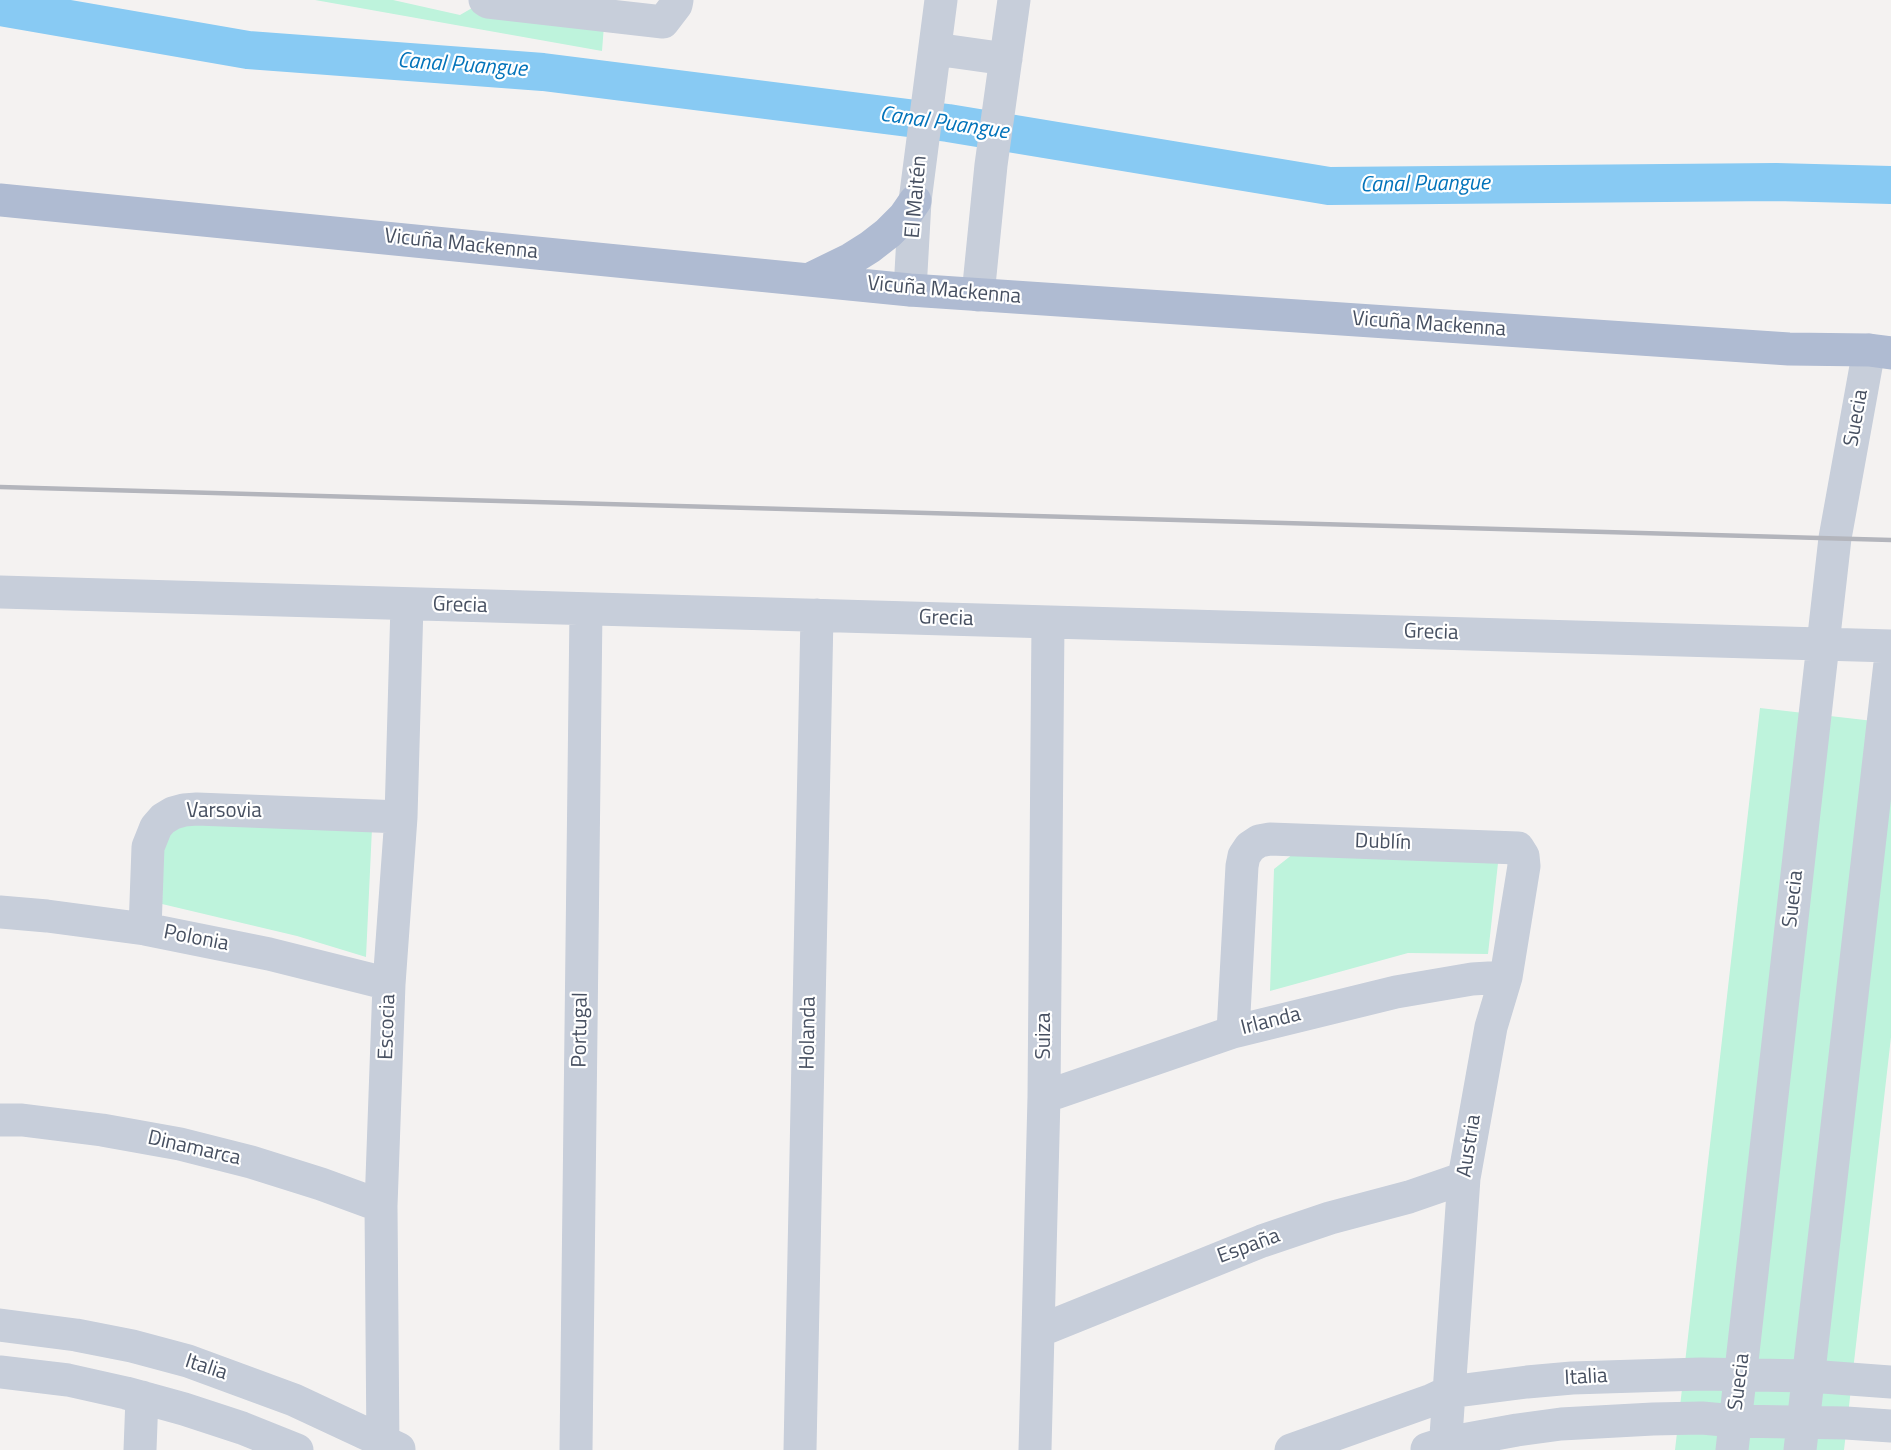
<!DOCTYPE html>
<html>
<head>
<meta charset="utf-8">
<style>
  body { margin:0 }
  canvas { display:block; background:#f4f2f1 }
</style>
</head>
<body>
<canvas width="1891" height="1450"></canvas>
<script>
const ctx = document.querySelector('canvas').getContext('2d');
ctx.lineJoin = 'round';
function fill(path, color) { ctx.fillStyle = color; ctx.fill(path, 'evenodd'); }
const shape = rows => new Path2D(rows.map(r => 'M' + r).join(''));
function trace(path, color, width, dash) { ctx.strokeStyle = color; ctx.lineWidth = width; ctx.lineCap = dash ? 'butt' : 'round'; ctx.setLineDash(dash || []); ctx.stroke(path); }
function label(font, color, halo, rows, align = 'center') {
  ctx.font = font + ' "Titillium Web",sans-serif'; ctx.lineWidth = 4.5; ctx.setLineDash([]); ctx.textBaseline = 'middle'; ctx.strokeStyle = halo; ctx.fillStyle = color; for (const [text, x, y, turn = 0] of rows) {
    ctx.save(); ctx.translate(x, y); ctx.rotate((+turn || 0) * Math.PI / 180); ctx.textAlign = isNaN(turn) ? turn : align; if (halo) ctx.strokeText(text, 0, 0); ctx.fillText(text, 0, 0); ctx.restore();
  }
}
const green = shape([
  [315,0,393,0,460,15,486,0,606,0,602,51],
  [1760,708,1891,723,1891,1037,1844,1450,1675,1450],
  [188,819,372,828,366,957,297,936,162,904,163,839],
  [1293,854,1499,854,1488,954,1408,953,1270,991,1274,869]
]);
const canal = shape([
  [0,7,248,50,543,72,948,123,1329,186,1776,182,1891,185]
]);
const street = shape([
  [485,0,488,2,663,22,676,5,677,0],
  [935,49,1006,59],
  [910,290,915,201,941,0],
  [978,295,991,165,1014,0],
  [0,592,1891,646],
  [0,912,47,916,145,929,269,954,389,984],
  [145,929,148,847,156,827,163,819,173,813,184,810,197,809,401,817],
  [1233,1032,1242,866,1244,856,1250,847,1259,841,1270,839,1518,848,1523,856,1524,866,1506,977,1491,1027,1464,1178,1445,1450],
  [1044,1097,1233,1032,1396,992,1472,979,1506,977],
  [0,1120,22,1120,102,1130,180,1144,251,1162,321,1184,381,1206],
  [0,1325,76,1335,132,1346,188,1361,294,1400,399,1449],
  [1039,1331,1262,1241,1330,1218,1409,1197,1464,1178],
  [0,1372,68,1380,126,1393,184,1409,242,1428,297,1450],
  [1427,1449,1446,1443,1517,1430,1561,1424,1653,1419,1702,1418,1735,1421,1846,1423,1891,1426],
  [140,1450,142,1397],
  [383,1450,381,1206,389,984,401,817,407,604],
  [576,1450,586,609],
  [800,1450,817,615],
  [1035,1450,1044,1097,1048,622],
  [1291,1450,1432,1400,1449,1392,1527,1382,1572,1378,1701,1374,1809,1376,1891,1382],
  [1732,1450,1835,538,1869,350],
  [1800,1450,1891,654]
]);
const primary = shape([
  [0,200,910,290,1789,349,1869,350,1891,353],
  [810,279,851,259,870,247,888,233,904,217,915,201]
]);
const rail = shape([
  [0,487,1891,540]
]);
const streetNames = [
  ["El Maitén",917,197,-85],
  ["Vicuña Mackenna",461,245,6],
  ["Vicuña Mackenna",944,291,5],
  ["Vicuña Mackenna",1429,325,4],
  ["Suecia",1857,418,-80],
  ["Grecia",460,606,2],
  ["Grecia",946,619,2],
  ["Grecia",1431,633,2],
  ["Varsovia",224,812],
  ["Dublín",1383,843,2],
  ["Suecia",1794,899,-84],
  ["Polonia",196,939,11],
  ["Irlanda",1271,1022,-14],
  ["Escocia",388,1027,-88],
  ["Portugal",581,1030,-89],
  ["Holanda",809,1033,-89],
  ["Suiza",1045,1036,-90],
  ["Austria",1470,1146,-81],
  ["Dinamarca",194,1149,13],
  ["España",1249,1247,-20],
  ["Italia",206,1368,18],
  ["Italia",1586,1378,-3],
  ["Suecia",1740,1382,-83]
];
const waterNames = [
  ["Canal Puangue",462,66,4],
  ["Canal Puangue",944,124,8],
  ["Canal Puangue",1425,185,-1]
];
fill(green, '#bef3dc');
trace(canal, '#88caf3', 38);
trace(street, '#c7ceda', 33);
trace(primary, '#afbbd2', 33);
trace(rail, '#b3b5bc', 4.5);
label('21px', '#475061', '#fff', streetNames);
label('italic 22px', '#0273ba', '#fff', waterNames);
</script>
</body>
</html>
